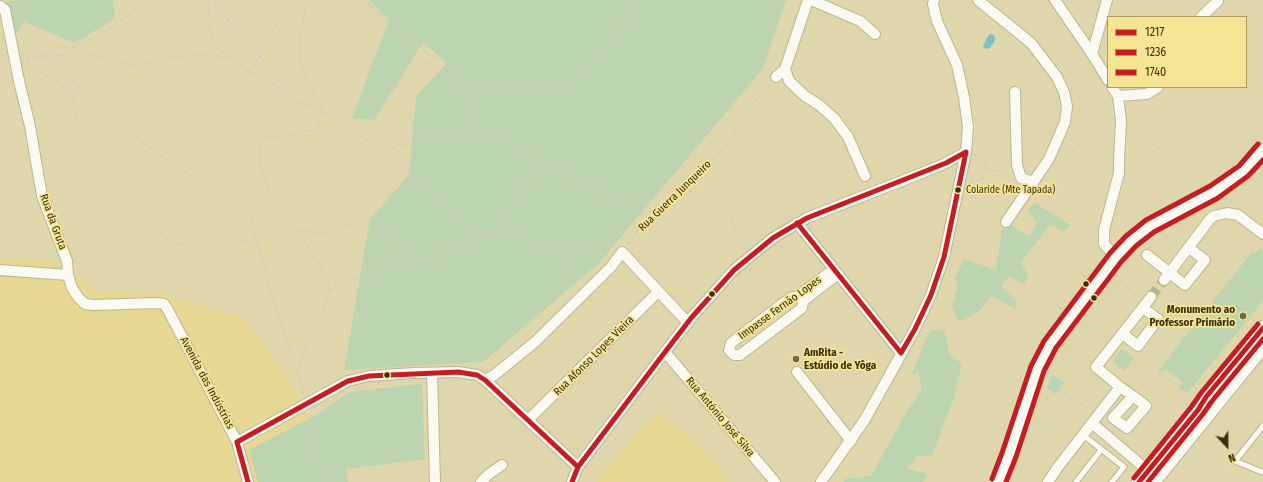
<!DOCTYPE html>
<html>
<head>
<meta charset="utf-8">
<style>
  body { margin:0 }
  #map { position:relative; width:1263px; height:482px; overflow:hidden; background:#e0d6ab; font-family:"Fira Sans Condensed",sans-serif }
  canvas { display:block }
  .legend { position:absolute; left:1107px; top:16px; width:140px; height:72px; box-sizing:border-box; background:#f6e495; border:1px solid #aa9c5f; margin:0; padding:5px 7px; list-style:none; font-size:12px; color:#38300f }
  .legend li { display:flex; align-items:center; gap:8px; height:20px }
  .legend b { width:20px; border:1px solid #aa9c5f }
  .north { position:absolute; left:1207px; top:426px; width:40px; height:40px; -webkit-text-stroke:3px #f6e495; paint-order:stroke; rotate:158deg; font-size:11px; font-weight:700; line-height:16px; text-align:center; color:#38300f }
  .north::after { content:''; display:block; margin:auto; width:14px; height:18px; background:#38300f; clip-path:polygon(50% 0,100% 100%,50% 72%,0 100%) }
</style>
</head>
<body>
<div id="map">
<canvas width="1263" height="482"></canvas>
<ul class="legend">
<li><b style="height:5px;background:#c61d23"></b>1217</li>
<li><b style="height:5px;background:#c61d23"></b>1236</li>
<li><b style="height:5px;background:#c61d23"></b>1740</li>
</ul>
<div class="north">N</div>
</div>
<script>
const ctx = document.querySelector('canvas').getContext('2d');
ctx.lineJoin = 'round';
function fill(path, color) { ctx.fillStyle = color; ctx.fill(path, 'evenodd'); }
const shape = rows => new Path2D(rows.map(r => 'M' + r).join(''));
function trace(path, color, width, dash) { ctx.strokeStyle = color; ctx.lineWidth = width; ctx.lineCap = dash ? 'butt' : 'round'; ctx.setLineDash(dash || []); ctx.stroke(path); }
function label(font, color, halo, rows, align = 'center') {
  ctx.font = font + ' "Fira Sans Condensed",sans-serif'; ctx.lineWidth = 3.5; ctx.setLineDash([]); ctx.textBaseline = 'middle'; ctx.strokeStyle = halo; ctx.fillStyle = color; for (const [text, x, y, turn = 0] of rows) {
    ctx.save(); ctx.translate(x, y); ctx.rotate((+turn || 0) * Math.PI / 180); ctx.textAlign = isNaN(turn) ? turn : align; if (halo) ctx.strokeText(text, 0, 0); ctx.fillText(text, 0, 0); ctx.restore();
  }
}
const built = shape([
  [55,259,98,292,162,294,181,300,244,318,312,413,259,460,265,482,0,482,0,260],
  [660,411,713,460,727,482,595,482,632,438]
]);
const green = shape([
  [24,0,113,0,115,18,75,43,24,22,11,39,0,2],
  [369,0,786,0,762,70,598,264,483,362,344,370,370,219,409,175,416,96,447,63,423,42,374,120,352,118,389,19],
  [1035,203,1070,225,1064,231,1050,225,1021,262,1028,276,1024,284,1009,276,1001,286,1016,301,1016,309,991,296,980,310,964,320,957,320,952,306,958,285,955,279,964,259,996,270,1002,228,1011,225,1030,237,1037,223,1028,209],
  [1259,248,1263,252,1263,301,1187,393,1179,388,1183,382,1167,370,1163,372,1158,371,1252,252,1255,254],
  [944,330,949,354,962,364,954,398,932,455,917,456,907,468,928,474,923,482,844,482,845,479,871,476,903,418,922,389,918,371,911,376,930,331],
  [1122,349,1134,358,1124,371,1112,362],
  [1053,375,1063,382,1055,394,1047,388],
  [422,384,425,459,346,469,348,482,258,482,249,450,318,414,350,392]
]);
const water = shape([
  [990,34,994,35,995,38,994,42,990,48,986,49,983,47,984,44,988,36]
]);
const minorTunnel = shape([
  [1151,297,1164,280]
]);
const path = shape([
  [208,0,210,28,216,46,232,59,238,65,251,72,262,51,261,43,298,0],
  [213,0,235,30,260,56,284,92,298,102,321,111,343,124,355,133,370,141,381,150,392,148,398,151,404,160,409,175,429,188,478,234,489,237,507,233,561,250,582,253,595,251,599,253,601,255,608,256],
  [363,0,418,43,428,54,447,63,462,87,470,109,480,126,507,140,529,158,585,182,647,220],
  [226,20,242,11,256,0],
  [876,23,889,0],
  [21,39,29,43,65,72,78,85,77,96,74,105],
  [45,56,58,47,67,48,77,47,106,31,148,0],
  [25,61,70,91,76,113,78,130,118,193,145,224,158,232,169,241,184,245,200,246,229,237,235,238,258,247,285,337,288,345,295,350,301,350,306,348,314,326,320,317,327,301,329,284,321,266,306,244,273,199,262,172,259,158,261,141,263,137,275,137,283,139,303,131,318,130,321,111,316,97,302,69,300,56,299,44,307,0],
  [26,61,35,58,45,56,83,53,127,64,138,65,161,59,197,55,215,56,232,59],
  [251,72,266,78,283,91],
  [458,79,483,81,496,93,509,96,543,93,559,88,569,83,577,75,584,72,609,49,628,18,636,0],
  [78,85,89,101,148,146,183,171,244,208,251,218,258,247],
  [1076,115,1082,124],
  [331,117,339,117,365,101,383,104,401,80,409,73,419,66,439,59],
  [392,148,410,143,430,135,439,135,469,141,505,140],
  [1070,157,1085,136],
  [1130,165,1197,126],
  [985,170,1009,171],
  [970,183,983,179,986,160,975,156],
  [682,189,699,194,710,200,732,218,737,236,748,246],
  [1225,197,1232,203],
  [295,229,317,233,331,232,367,217,377,219,400,247,408,254,421,257,435,256,451,252,488,237],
  [500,234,507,221,508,215,506,208,541,164],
  [916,236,928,251],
  [628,244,647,220,690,181,728,144,745,113,769,85],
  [567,250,582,283],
  [1115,276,1138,298],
  [328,291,357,277,366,276,381,270,411,264,421,257],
  [288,345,293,364,301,383,303,394],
  [1141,355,1142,361],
  [1048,372,1064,382,1058,391,1091,409],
  [298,373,306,348],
  [1157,373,1179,385,1177,394,1188,402],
  [308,414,318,449,318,462,323,476,323,482]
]);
const service = shape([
  [1083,435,1124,467,1112,482],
  [1262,472,1235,461,1263,426],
  [1076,482,1101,450]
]);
const minor = shape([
  [811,0,860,21,875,34],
  [978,0,1031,43,1057,77,1064,92,1067,106,1065,122,1049,159,1006,222],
  [1055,0,1092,54,1108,80],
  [0,6,5,10,19,81,30,126,42,196,67,261,68,275,72,288,78,297,85,304,93,305,157,303,164,304,168,310,237,442,248,482],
  [1201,17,1218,1,1217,0],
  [1092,54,1107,0],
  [785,69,789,81,805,96,819,105,834,118,848,137,865,176],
  [776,77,785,69,808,0],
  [1112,87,1118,96,1121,121,1119,161,1119,173,1104,230,1104,244,1116,257],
  [1015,92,1017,165,1021,178,1029,181,1035,180],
  [1118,96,1147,94,1158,87],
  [797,223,901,353],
  [1147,255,1185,285,1205,260,1189,248],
  [834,269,798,296,790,298,731,343,729,350,734,355,740,355,802,308,803,301,838,274],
  [0,270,68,275],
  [1164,280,1210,219,1214,216,1227,213,1238,215,1263,234],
  [1123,334,1138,346,1158,319,1143,308],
  [665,352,775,482],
  [797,372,851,441],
  [432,373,435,482],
  [485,380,493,376,535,342,611,267,622,252,688,323],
  [1120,387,1133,396,1146,406,1127,428,1113,418,1133,396],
  [529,419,658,292],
  [1092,423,1120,387,1096,367,1151,297],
  [237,442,348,381,369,376,415,373,458,372,477,375,485,380,578,467],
  [481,482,489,474,502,465],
  [572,482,578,467,665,352,692,317,734,270,773,238,807,218,917,175,946,163,966,152],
  [821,482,864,421,888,378,915,329,931,295,944,257,966,152,968,127,964,97,957,65,937,21,933,4,934,0],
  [998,482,1009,455,1038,368,1050,344,1116,257,1131,241,1150,226,1214,192,1244,171,1263,149],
  [1048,482,1058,467,1092,423,1140,464,1152,477]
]);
const secondary = shape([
  [1139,482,1198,410,1206,397,1263,328],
  [1153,482,1263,346]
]);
const bus1 = shape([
  [797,223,901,353],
  [901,353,915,329,931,295,944,257,966,152],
  [237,442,348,381,369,376,458,372,477,375,485,380,578,467],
  [237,442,248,482],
  [572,482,578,467,665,352,692,317,734,270,773,238,807,218,946,163,966,152],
  [1139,482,1198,410,1206,397,1263,328]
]);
const bus2 = shape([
  [1006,482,1016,457,1044,371,1056,348,1121,262,1136,246,1154,232,1218,198,1248,176,1263,160],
  [1148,482,1203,414,1212,401,1263,339]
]);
const bus3 = shape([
  [1134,478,1192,406,1201,393,1258,324],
  [992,479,1002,453,1031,366,1044,341,1110,253,1126,236,1146,220,1210,186,1239,166,1258,144]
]);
const markers = [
  [958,190,3.5,"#38300f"],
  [1086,284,3.5,"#38300f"],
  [712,294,3.5,"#38300f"],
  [1094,298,3.5,"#38300f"],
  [1243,316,4,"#736a46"],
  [796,359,4,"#736a46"],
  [387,375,3.5,"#38300f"]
];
const busNames = [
  ["Colaride (Mte Tapada)",966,190]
];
const streetNames = [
  ["Rua Guerra Junqueiro",675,196,-44],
  ["Rua da Gruta",53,222,70],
  ["Impasse Fernão Lopes",780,308,-36],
  ["Rua Afonso Lopes Vieira",594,356,-45],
  ["Avenida das Indústrias",207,383,62],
  ["Rua António José Silva",720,417,50]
];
const poiNames = [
  ["Monumento ao",1235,310],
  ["Professor Primário",1235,323],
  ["AmRita -",804,353,"left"],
  ["Estúdio de Yôga",804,366,"left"]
];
fill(built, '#e6d793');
fill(green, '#bcd4af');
fill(water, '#7bc2c8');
trace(minorTunnel, '#beb58c', 10, [10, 5]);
trace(service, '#bdb693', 7);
trace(minor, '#bdb693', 12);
trace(secondary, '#bdb693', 16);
trace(path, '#d1cec0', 1.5, [4, 2]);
trace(service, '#faf9f2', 5);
trace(minor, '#faf9f2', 10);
trace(secondary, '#faf9f2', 14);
trace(bus1, '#c61d23', 5);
trace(bus2, '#c61d23', 5);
trace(bus3, '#c61d23', 5);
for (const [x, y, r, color] of markers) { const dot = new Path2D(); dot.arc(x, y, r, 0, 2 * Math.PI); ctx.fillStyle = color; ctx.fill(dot); trace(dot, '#f6e495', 1.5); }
label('10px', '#38300f', '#f6e495', busNames, 'left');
label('11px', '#38300f', '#f6e495', streetNames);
label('bold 11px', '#38300f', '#f6e495', poiNames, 'right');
</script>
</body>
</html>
